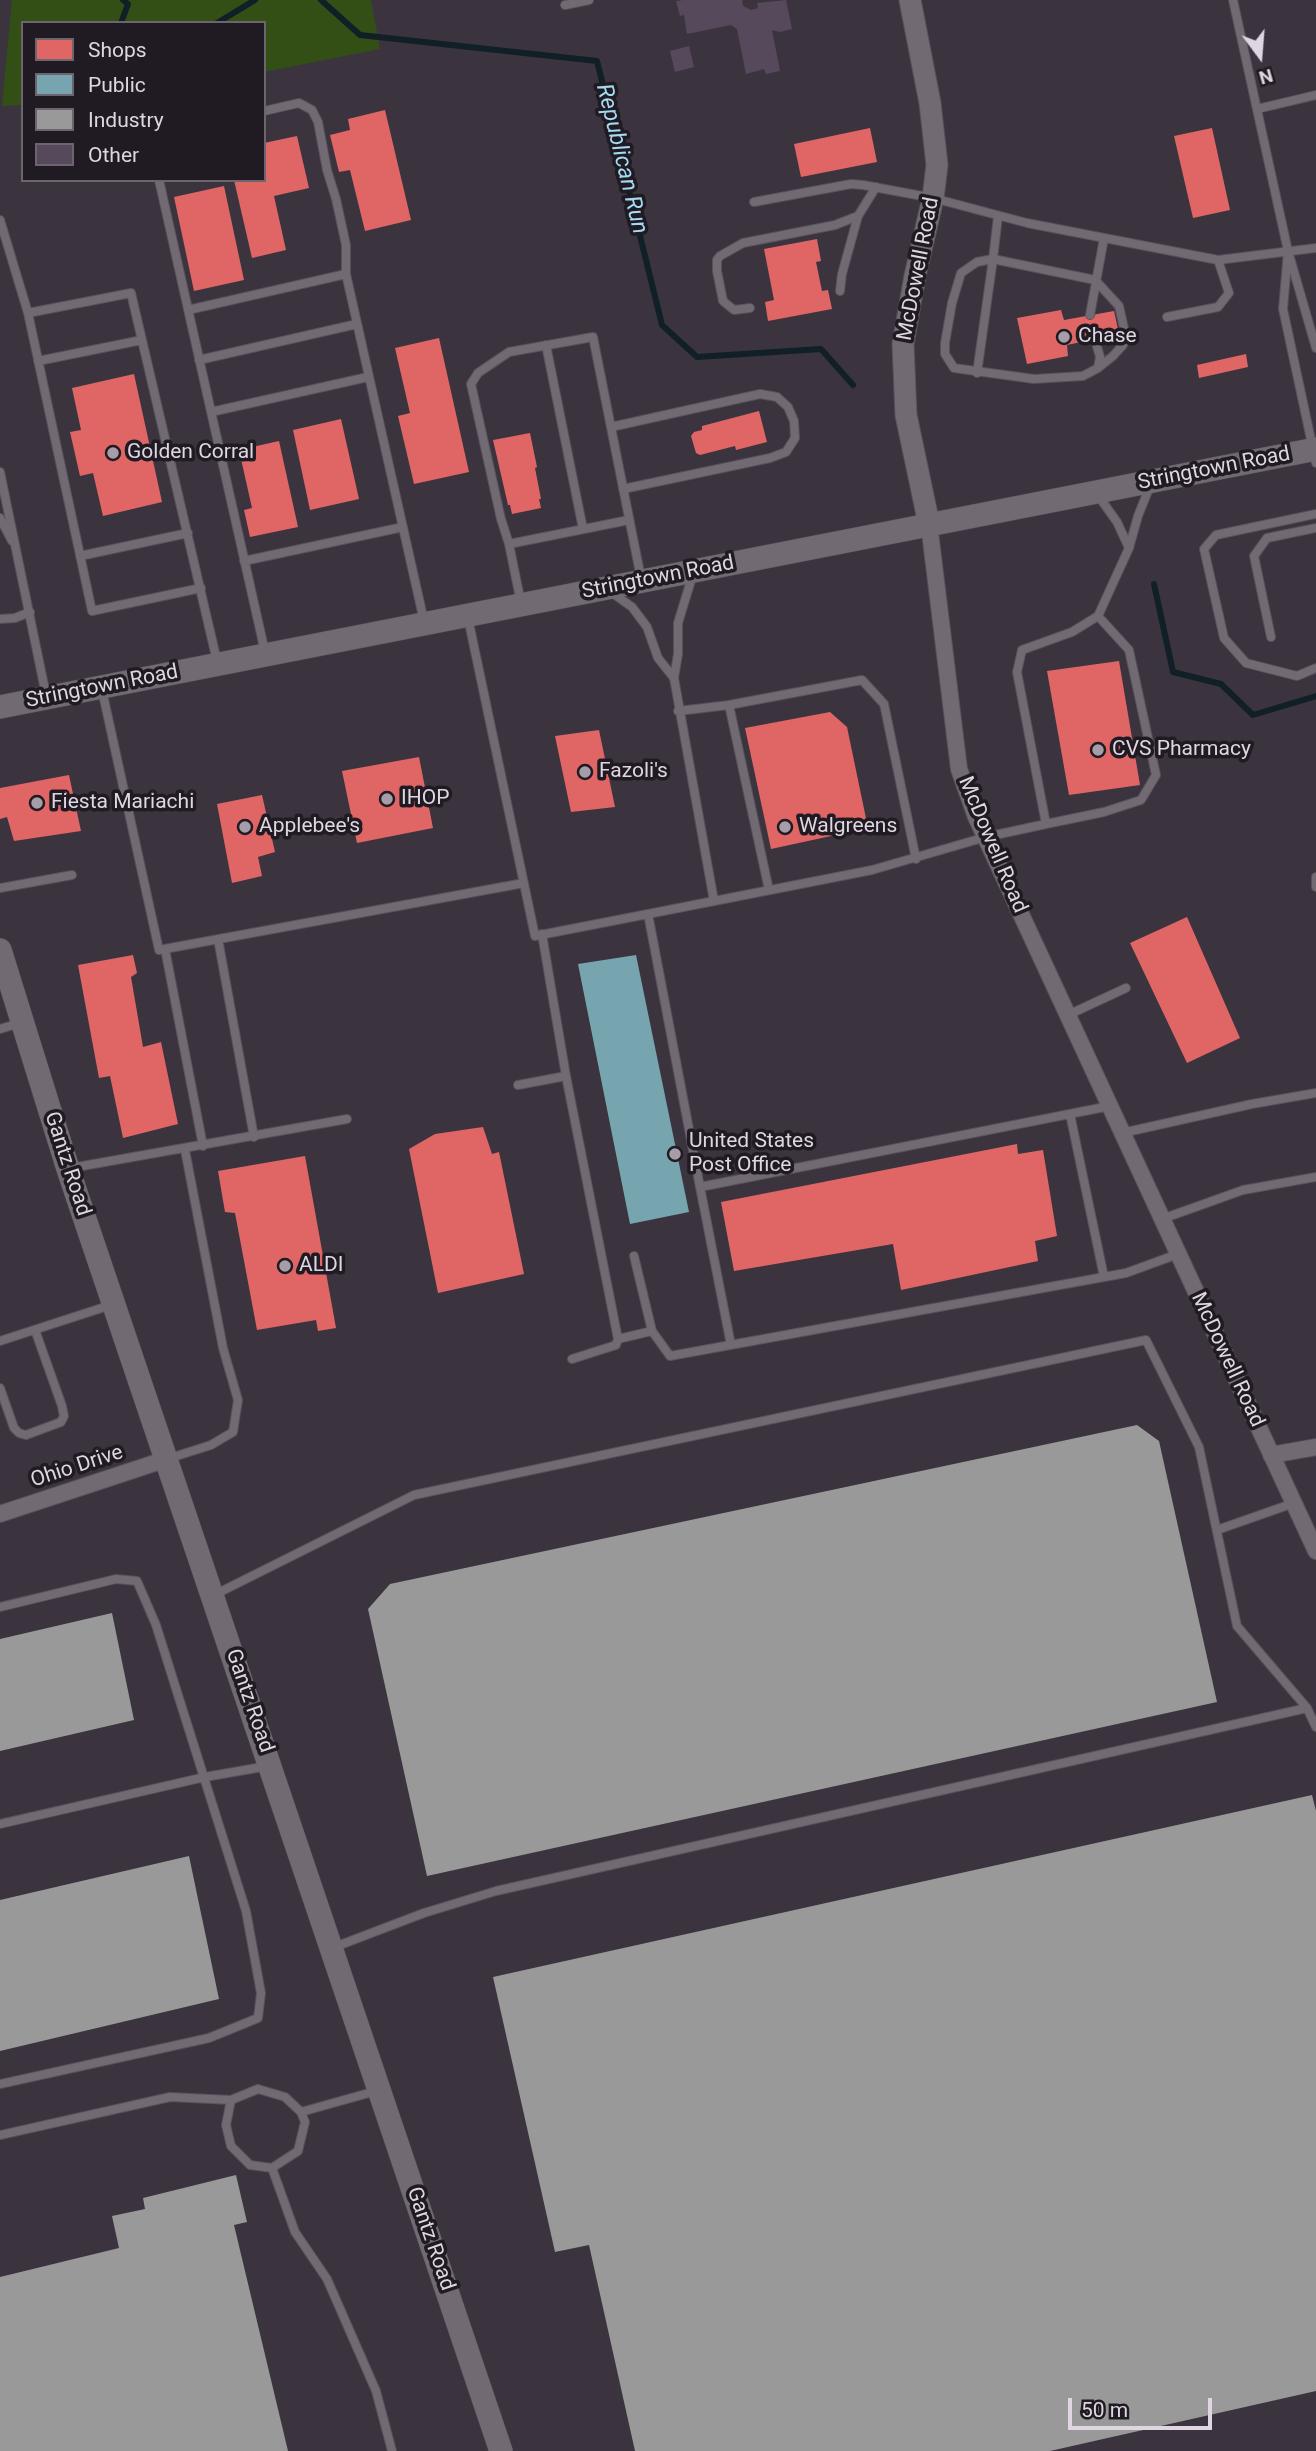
<!DOCTYPE html>
<html>
<head>
<meta charset="utf-8">
<style>
  body { margin:0 }
  #map { position:relative; width:1316px; height:2451px; overflow:hidden; background:#3b343f; font-family:Roboto,sans-serif }
  canvas { display:block }
  .legend { position:absolute; left:21px; top:21px; width:245px; height:161px; box-sizing:border-box; background:#201a23; border:2px solid #6c656f; margin:0; padding:9px 12px; list-style:none; font-size:21px; color:#dfd6e2 }
  .legend li { display:flex; align-items:center; gap:14px; height:35px }
  .legend b { width:35px; border:2px solid #6c656f }
  .north { position:absolute; left:1225px; top:21px; width:70px; height:70px; -webkit-text-stroke:5px #201a23; paint-order:stroke; rotate:164deg; font-size:19px; font-weight:700; line-height:28px; text-align:center; color:#dfd6e2 }
  .north::after { content:''; display:block; margin:auto; width:24px; height:32px; background:#dfd6e2; clip-path:polygon(50% 0,100% 100%,50% 72%,0 100%) }
  .scale { position:absolute; left:1068px; top:2398px; width:144px; height:32px; box-sizing:border-box; border:4px solid #dfd6e2; border-top:0; padding-left:9px; font-size:21px; line-height:24px; white-space:nowrap; color:#dfd6e2; -webkit-text-stroke:5px #201a23; paint-order:stroke }
</style>
</head>
<body>
<div id="map">
<canvas width="1316" height="2451"></canvas>
<ul class="legend">
<li><b style="height:19px;background:#e06666"></b>Shops</li>
<li><b style="height:19px;background:#76a5af"></b>Public</li>
<li><b style="height:19px;background:#999"></b>Industry</li>
<li><b style="height:19px;background:#57495c"></b>Other</li>
</ul>
<div class="north">N</div>
<div class="scale">50 m</div>
</div>
<script>
const ctx = document.querySelector('canvas').getContext('2d');
ctx.lineJoin = 'round';
function fill(path, color) { ctx.fillStyle = color; ctx.fill(path, 'evenodd'); }
const shape = rows => new Path2D(rows.map(r => 'M' + r).join(''));
function trace(path, color, width, dash) { ctx.strokeStyle = color; ctx.lineWidth = width; ctx.lineCap = dash ? 'butt' : 'round'; ctx.setLineDash(dash || []); ctx.stroke(path); }
function label(font, color, halo, rows, align = 'center') {
  ctx.font = font + ' Roboto,sans-serif'; ctx.lineWidth = 7; ctx.setLineDash([]); ctx.textBaseline = 'middle'; ctx.strokeStyle = halo; ctx.fillStyle = color; for (const [text, x, y, turn = 0] of rows) {
    ctx.save(); ctx.translate(x, y); ctx.rotate((+turn || 0) * Math.PI / 180); ctx.textAlign = isNaN(turn) ? turn : align; if (halo) ctx.strokeText(text, 0, 0); ctx.fillText(text, 0, 0); ctx.restore();
  }
}
const green = shape([
  [12,0,371,0,380,49,264,72,264,23,23,23,23,105,2,106]
]);
const shops = shape([
  [385,110,411,220,365,231,350,170,339,172,330,135,350,130,348,119],
  [870,128,877,162,801,177,794,144],
  [1212,128,1230,210,1193,218,1174,136],
  [297,136,309,188,274,196,286,250,252,258,234,180,264,180,264,143],
  [224,186,244,280,194,291,174,197],
  [817,239,821,261,816,262,822,291,828,290,832,309,768,321,765,302,774,300,764,249],
  [1061,310,1064,320,1114,311,1119,334,1067,345,1068,356,1027,364,1017,318],
  [439,338,469,472,414,484,398,416,410,413,395,348],
  [1246,354,1248,367,1199,378,1197,365],
  [134,374,162,502,103,516,93,473,80,476,70,432,81,430,72,388],
  [759,411,767,442,736,450,735,446,700,455,696,453,691,436,694,432,702,430,702,426],
  [341,419,359,499,310,510,293,430],
  [530,433,537,467,535,468,541,499,539,499,541,508,512,514,510,505,508,505,493,440],
  [279,441,298,527,250,537,244,510,252,508,239,450],
  [1119,661,1140,785,1069,795,1047,671],
  [830,712,847,727,868,828,771,849,745,728],
  [599,730,615,807,571,812,555,736],
  [419,757,433,828,357,843,342,771],
  [69,775,81,831,14,841,7,817,0,819,0,788],
  [262,795,275,852,258,857,262,876,232,883,217,804],
  [1187,917,1240,1038,1187,1063,1130,943],
  [133,955,137,973,131,977,143,1047,161,1042,178,1124,123,1138,110,1076,99,1078,78,965],
  [483,1127,492,1154,499,1152,524,1274,438,1293,409,1149,435,1134],
  [1017,1144,1018,1154,1043,1150,1057,1236,1035,1241,1038,1261,901,1290,893,1244,734,1271,721,1202],
  [305,1156,336,1328,318,1331,316,1320,257,1330,235,1213,225,1212,218,1171]
]);
const public = shape([
  [636,955,689,1212,630,1224,578,964]
]);
const industry = shape([
  [1137,1425,1159,1441,1217,1702,427,1876,368,1609,390,1584],
  [112,1613,134,1720,0,1751,0,1639],
  [1312,1795,1316,1811,1316,2391,1050,2451,635,2451,589,2245,555,2252,493,1977],
  [189,1856,219,1999,0,2051,0,1900],
  [236,2175,247,2222,234,2225,288,2451,0,2451,0,2277,119,2248,112,2216,145,2209,143,2198]
]);
const stream = shape([
  [321,0,360,35,597,61,662,325,697,357,821,349,853,385],
  [121,23,128,4,123,0],
  [217,23,255,0],
  [1154,584,1173,672,1221,684,1253,715,1316,696]
]);
const building = shape([
  [683,0,742,0,743,6,751,10,758,8,757,3,786,0,792,29,780,32,772,30,780,71,766,74,764,69,746,74,737,29,731,25,687,34,684,15,680,16,676,1],
  [689,46,694,67,675,72,670,51]
]);
const service = shape([
  [1233,0,1288,251],
  [565,5,589,0],
  [1257,109,1316,95],
  [264,111,299,103,312,110,318,122,327,170,336,199,346,245,346,274,424,621],
  [159,180,265,652],
  [754,202,851,184,863,185,933,198,1027,223,1218,260,1316,248],
  [998,216,993,259,977,262,961,273,952,303,945,343,945,354,954,368,1034,379,1083,376,1098,368,1100,357,1095,339],
  [0,220,28,313,131,293,217,661],
  [840,291,842,274,858,216],
  [750,308,734,310,723,301,717,271,717,260,720,256,743,243,835,225,858,216,876,187],
  [188,310,346,274],
  [28,313,92,611,201,588],
  [1090,315,1104,238],
  [1167,317,1218,307,1229,293,1218,260],
  [546,345,583,529],
  [1316,348,1288,251,1283,309,1316,463],
  [199,360,357,324],
  [38,361,142,340],
  [977,373,993,259,1095,280,1119,306,1125,333,1123,345,1113,356,1098,368],
  [211,412,368,377],
  [611,427,760,394,777,397,788,407,794,421,795,438,786,452,770,458,623,489],
  [0,472,46,695],
  [1097,494,1117,522,1129,548],
  [1316,514,1216,535,1204,549,1224,638,1246,663,1297,676,1316,668],
  [0,518,12,541],
  [629,520,509,544,501,519,471,384,478,373,509,352,593,337,641,578],
  [509,544,521,603],
  [80,556,188,533],
  [244,561,403,527],
  [693,574,678,623,678,654,674,678,714,901],
  [611,592,632,607,647,627,658,658,674,678],
  [468,618,535,936,648,914],
  [0,619,15,618,30,612],
  [1271,637,1254,556,1267,538,1316,528],
  [102,690,159,950,524,883],
  [729,705,769,890],
  [678,711,729,705,862,680,884,704,916,859],
  [1046,824,1104,812,1141,800,1156,775,1129,650,1098,616],
  [1316,877,1316,887],
  [0,888,72,875],
  [542,934,566,1076,618,1339,616,1345,572,1359],
  [218,939,254,1137],
  [165,949,203,1146],
  [1068,1015,1126,988],
  [0,1029,20,1023],
  [518,1085,566,1076],
  [1110,1106,700,1187,648,914,872,870,986,837,1046,824,1017,672,1022,650,1072,632,1098,616,1129,548,1138,516,1150,486],
  [1070,1114,1104,1277],
  [1122,1133,1252,1104,1316,1093],
  [71,1168,347,1119],
  [700,1187,731,1345],
  [1162,1219,1243,1190,1316,1177],
  [634,1256,652,1331,670,1356,1126,1273,1178,1254],
  [618,1339,652,1331],
  [0,1341,111,1305],
  [0,1388,14,1428,19,1433,26,1435,61,1422,64,1416,62,1406,35,1330],
  [167,1459,211,1445,233,1432,238,1400,223,1348,185,1150],
  [1217,1530,1294,1503],
  [214,1595,414,1495,1146,1340,1199,1447,1237,1626,1307,1708,1316,1727],
  [0,1607,116,1579,137,1581,156,1625,246,1911,261,1993,258,2018,209,2038,0,2084],
  [0,1824,205,1777,268,1766],
  [332,1948,424,1913,496,1891,1307,1708],
  [258,2089,285,2097,301,2112,305,2122,298,2151,272,2168,250,2165,231,2146,226,2125,231,2100,258,2089],
  [301,2112,376,2091],
  [0,2135,170,2097,231,2100],
  [272,2168,295,2232,327,2279,376,2391,392,2451]
]);
const minor = shape([
  [929,524,959,769,976,817,1316,1551],
  [1271,1455,1316,1447],
  [0,1514,167,1459]
]);
const tertiary = shape([
  [910,0,930,103,937,165,933,198,915,276,903,344,906,415,929,524]
]);
const secondary = shape([
  [0,707,1316,449],
  [0,950,68,1169,501,2451]
]);
const markers = [
  [1064,337,7,"#a69da9"],
  [113,453,7,"#a69da9"],
  [1098,750,7,"#a69da9"],
  [585,772,7,"#a69da9"],
  [387,799,7,"#a69da9"],
  [37,803,7,"#a69da9"],
  [245,827,7,"#a69da9"],
  [785,827,7,"#a69da9"],
  [675,1154,7,"#a69da9"],
  [285,1266,7,"#a69da9"]
];
const streetNames = [
  ["McDowell Road",919,269,-79],
  ["Stringtown Road",1214,469,-11],
  ["Stringtown Road",658,578,-11],
  ["Stringtown Road",102,687,-11],
  ["McDowell Road",992,845,67],
  ["Gantz Road",67,1164,72],
  ["McDowell Road",1227,1360,65],
  ["Ohio Drive",77,1467,-18],
  ["Gantz Road",249,1701,71],
  ["Gantz Road",430,2239,71]
];
const poiNames = [
  ["Chase",1078,337],
  ["Golden Corral",127,453],
  ["CVS Pharmacy",1112,750],
  ["Fazoli's",599,772],
  ["IHOP",401,799],
  ["Fiesta Mariachi",51,803],
  ["Applebee's",259,827],
  ["Walgreens",799,827],
  ["United States",689,1142],
  ["Post Office",689,1166],
  ["ALDI",299,1266]
];
const waterNames = [
  ["Republican Run",621,159,76]
];
fill(green, '#344f15');
fill(shops, '#e06666');
fill(public, '#76a5af');
fill(industry, '#999');
trace(stream, '#111f26', 6);
fill(building, '#57495c');
trace(service, '#58515b', 10);
trace(minor, '#58515b', 18);
trace(tertiary, '#58515b', 23);
trace(secondary, '#58515b', 24);
trace(service, '#716a73', 8);
trace(minor, '#716a73', 16);
trace(tertiary, '#716a73', 21);
trace(secondary, '#716a73', 23);
for (const [x, y, r, color] of markers) { const dot = new Path2D(); dot.arc(x, y, r, 0, 2 * Math.PI); ctx.fillStyle = color; ctx.fill(dot); trace(dot, '#201a23', 2.5); }
label('21px', '#dfd6e2', '#201a23', streetNames);
label('21px', '#dfd6e2', '#201a23', poiNames, 'left');
label('italic 23px', '#a5daf0', '#201a23', waterNames);
</script>
</body>
</html>
